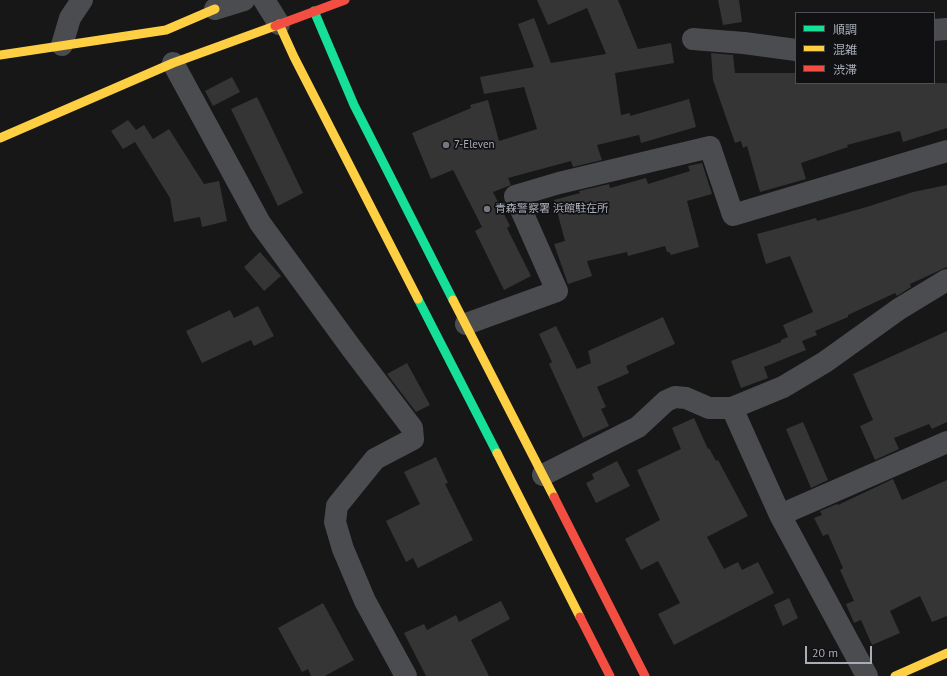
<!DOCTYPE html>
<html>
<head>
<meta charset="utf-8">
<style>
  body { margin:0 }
  #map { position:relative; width:947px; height:676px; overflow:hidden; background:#171717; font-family:"PT Sans","Noto Sans JP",sans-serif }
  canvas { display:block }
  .legend { position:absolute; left:795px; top:12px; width:140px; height:72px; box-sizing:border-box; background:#111113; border:1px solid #4d4f55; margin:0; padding:5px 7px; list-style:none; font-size:12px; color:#a8adb8 }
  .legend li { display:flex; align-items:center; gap:8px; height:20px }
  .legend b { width:20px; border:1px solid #4d4f55 }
  .scale { position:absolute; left:805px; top:646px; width:67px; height:18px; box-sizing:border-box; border:2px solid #a8adb8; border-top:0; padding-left:5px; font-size:12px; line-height:14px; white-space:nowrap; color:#a8adb8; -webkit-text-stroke:3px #111113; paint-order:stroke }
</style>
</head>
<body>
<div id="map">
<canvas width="947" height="676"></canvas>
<ul class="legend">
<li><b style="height:5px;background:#16e098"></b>順調</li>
<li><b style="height:5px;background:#ffcf43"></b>混雑</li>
<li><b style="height:5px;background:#f24e42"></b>渋滞</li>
</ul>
<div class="scale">20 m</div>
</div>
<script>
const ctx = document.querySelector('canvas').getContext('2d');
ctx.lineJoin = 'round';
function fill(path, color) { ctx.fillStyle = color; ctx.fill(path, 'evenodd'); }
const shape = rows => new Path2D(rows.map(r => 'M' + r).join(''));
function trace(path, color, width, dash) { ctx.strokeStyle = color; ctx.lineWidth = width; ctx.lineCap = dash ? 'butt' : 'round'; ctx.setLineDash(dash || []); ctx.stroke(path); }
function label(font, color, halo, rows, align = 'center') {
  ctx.font = font + ' "PT Sans","Noto Sans JP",sans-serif'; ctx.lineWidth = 3.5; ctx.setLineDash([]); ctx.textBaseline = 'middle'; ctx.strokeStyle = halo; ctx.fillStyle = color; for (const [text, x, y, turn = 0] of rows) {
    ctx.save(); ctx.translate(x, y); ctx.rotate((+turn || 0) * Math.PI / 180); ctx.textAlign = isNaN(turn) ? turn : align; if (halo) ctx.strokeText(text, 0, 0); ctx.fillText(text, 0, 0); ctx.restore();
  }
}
const building = shape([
  [537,0,618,0,638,49,671,43,674,63,615,73,621,115,630,113,630,116,689,99,696,127,641,143,639,135,597,145,602,160,573,167,571,161,508,178,511,185,493,192,510,226,507,228,531,276,504,290,475,231,482,227,453,170,431,179,412,133,471,108,470,105,488,100,499,141,537,129,524,87,484,94,480,77,534,67,518,24,534,18,551,63,606,54,587,8,548,25],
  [718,0,739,0,742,22,723,25],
  [711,53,733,55,735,73,796,73,796,83,947,83,947,128,903,142,900,131,847,145,848,147,801,163,806,179,760,192,747,146,743,148,741,141,735,143,713,80],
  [232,77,240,92,213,106,205,91],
  [257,97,303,193,278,206,231,109],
  [128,120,136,130,144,125,153,139,169,129,204,184,219,181,227,221,202,227,200,217,174,222,170,198,135,142,123,149,111,131],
  [702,163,712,194,687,201,699,247,671,255,669,252,667,252,665,246,628,256,627,252,587,261,592,276,568,284,554,244,565,241,554,200,580,193,579,191,609,184,610,188,646,178,648,184,690,171,688,166],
  [947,185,947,267,910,284,911,287,897,296,895,293,848,315,848,317,815,331,817,335,802,341,806,350,764,367,768,378,741,388,731,361,781,342,781,340,788,337,783,325,813,312,790,256,766,264,757,234,816,218,817,221,870,206,913,192],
  [260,252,281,276,264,291,244,267],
  [258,306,274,336,254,346,251,340,202,363,186,331,230,310,234,318],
  [663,317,675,344,626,366,629,373,597,387,606,407,601,409,609,426,583,438,549,364,552,362,539,334,556,326,577,369,591,363,588,351],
  [947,331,947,422,932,429,929,424,894,438,899,449,875,460,860,426,873,420,853,374],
  [407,363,430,405,416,412,387,374],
  [694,418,708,449,709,448,716,461,718,460,748,516,707,537,724,569,738,562,742,570,758,562,774,593,674,645,658,614,680,603,658,561,641,570,625,539,660,520,637,470,681,449,672,428],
  [803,422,828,480,811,488,786,429],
  [436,457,448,483,445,484,473,540,418,568,413,558,406,562,386,521,420,504,404,472],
  [617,461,630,486,596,503,586,483,594,479,592,474],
  [893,479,902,500,947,480,947,616,932,622,920,596,890,611,900,633,872,645,861,620,854,623,846,604,854,601,840,570,843,568,828,534,823,536,814,518,822,515,820,511,837,504,838,505],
  [789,598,798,618,783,626,774,605],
  [501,601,510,619,471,640,489,676,426,676,404,633,424,624,427,630,456,615,459,622],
  [323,603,354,660,325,676,311,676,308,669,302,672,278,628]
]);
const street = shape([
  [264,0,279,24],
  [215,9,244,0],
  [934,30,947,29],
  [693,39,744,43,796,50],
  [62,45,70,18,82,0],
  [173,63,260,223,352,349,412,428,413,439,375,459,337,506,335,522,343,549,365,601,406,676],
  [466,324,557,291,515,196,559,183,710,147,733,215,947,151],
  [732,408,780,515,867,676],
  [543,475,638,427,666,401,675,397,686,398,709,408,732,408,783,387,825,362,899,309,947,280],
  [780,515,947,442]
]);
const fast = shape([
  [314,11,354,105,453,300],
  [418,299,497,453]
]);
const slow = shape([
  [279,24,294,57,418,299],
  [0,55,166,30,215,9],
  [0,138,173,63,275,26],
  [453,300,554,497],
  [497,453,580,617],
  [895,676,947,653]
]);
const jam = shape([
  [275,26,345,0],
  [554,497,645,676],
  [580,617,610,676]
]);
const markers = [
  [446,145,4,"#757880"],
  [487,209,4,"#757880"]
];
const poiNames = [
  ["7-Eleven",454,145],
  ["青森警察署 浜館駐在所",495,209]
];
fill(building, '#353536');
trace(street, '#4b4c50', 22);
trace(fast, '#16e098', 9);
trace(slow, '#ffcf43', 9);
trace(jam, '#f24e42', 9);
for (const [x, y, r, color] of markers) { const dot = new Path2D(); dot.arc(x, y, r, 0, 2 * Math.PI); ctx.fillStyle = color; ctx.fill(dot); trace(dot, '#111113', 1.5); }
label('11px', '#a8adb8', '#111113', poiNames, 'left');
</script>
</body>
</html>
